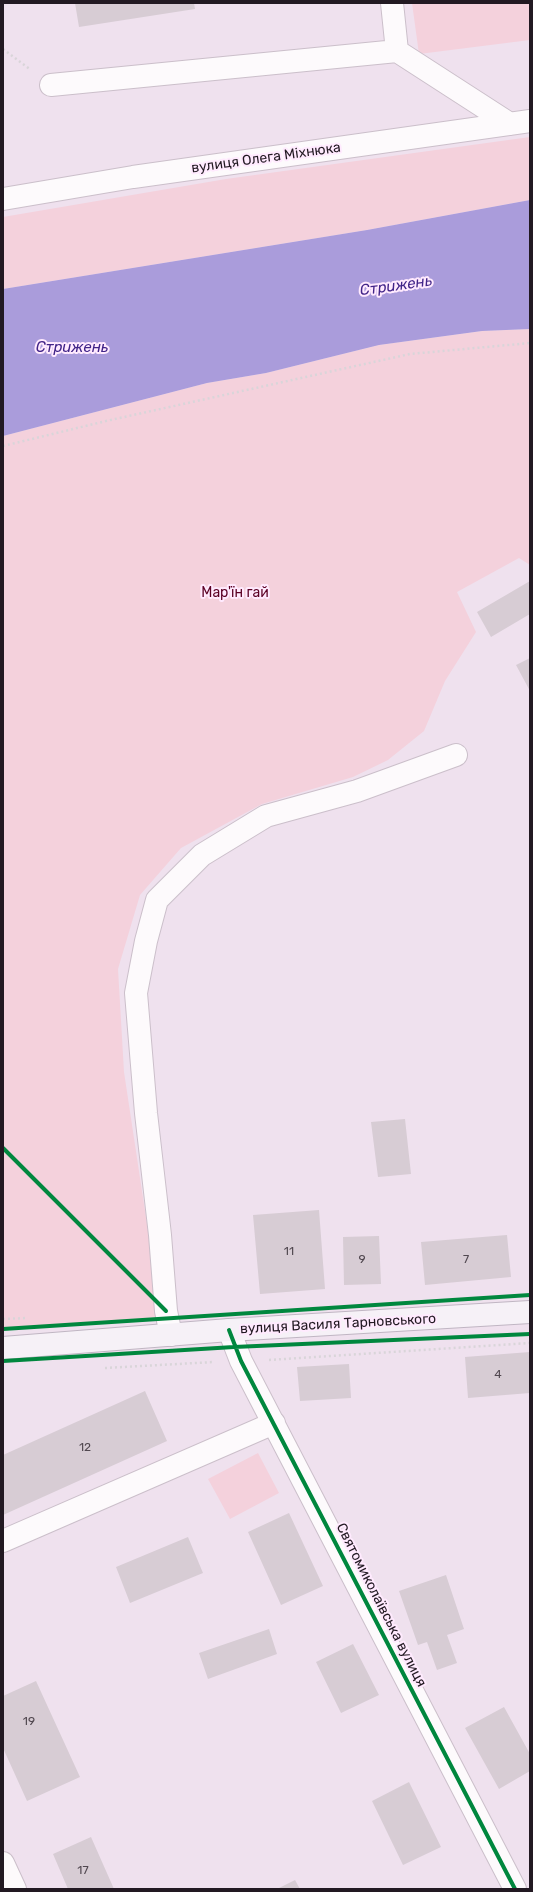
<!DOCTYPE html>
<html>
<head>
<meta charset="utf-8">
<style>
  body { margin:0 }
  #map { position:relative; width:533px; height:1892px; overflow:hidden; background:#efe1ee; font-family:Rubik,sans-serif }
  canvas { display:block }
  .frame { position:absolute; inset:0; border:4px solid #221922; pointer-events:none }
</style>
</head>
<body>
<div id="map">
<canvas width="533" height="1892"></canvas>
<div class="frame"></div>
</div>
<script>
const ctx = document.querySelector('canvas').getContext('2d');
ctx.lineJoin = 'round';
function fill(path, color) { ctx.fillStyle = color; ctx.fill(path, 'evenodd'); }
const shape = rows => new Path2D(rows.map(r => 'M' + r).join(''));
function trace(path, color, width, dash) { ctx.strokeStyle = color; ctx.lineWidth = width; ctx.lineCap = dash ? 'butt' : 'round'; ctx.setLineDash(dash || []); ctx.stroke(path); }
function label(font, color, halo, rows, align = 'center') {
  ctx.font = font + ' Rubik,sans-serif'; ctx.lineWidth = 4; ctx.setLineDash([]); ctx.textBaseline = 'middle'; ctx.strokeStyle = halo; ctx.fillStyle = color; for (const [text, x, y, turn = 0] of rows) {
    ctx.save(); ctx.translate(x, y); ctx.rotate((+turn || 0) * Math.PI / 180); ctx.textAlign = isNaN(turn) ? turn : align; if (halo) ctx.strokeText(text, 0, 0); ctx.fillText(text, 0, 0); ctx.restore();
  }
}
const green = shape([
  [412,3,530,3,530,40,419,54],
  [530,137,530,200,367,230,3,289,3,217,226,179],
  [530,329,530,565,519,558,457,592,476,632,445,681,424,731,388,760,353,777,262,804,181,848,140,895,118,969,124,1072,161,1317,3,1329,3,436,207,383,266,373,379,345,482,331],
  [258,1453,279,1493,230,1519,208,1479]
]);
const water = shape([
  [530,200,530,329,482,331,379,345,266,373,207,383,3,436,3,289,367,230]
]);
const building = shape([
  [75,3,194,3,195,9,79,27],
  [530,581,530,614,491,637,477,612],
  [530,658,530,691,516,665],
  [405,1119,411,1174,378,1177,371,1122],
  [319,1210,325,1289,260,1294,253,1215],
  [507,1235,511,1277,425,1285,421,1242],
  [379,1236,381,1284,344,1285,343,1237],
  [530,1352,530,1393,468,1398,465,1357],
  [349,1364,351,1398,300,1401,297,1367],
  [145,1391,167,1441,3,1515,3,1455],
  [289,1513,323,1586,281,1605,248,1532],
  [188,1537,203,1573,130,1603,116,1567],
  [446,1575,464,1629,447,1635,457,1663,437,1670,427,1642,418,1645,399,1591],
  [269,1629,277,1654,208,1679,199,1653],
  [353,1644,379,1695,341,1713,316,1662],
  [36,1681,80,1777,27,1801,3,1748,3,1696],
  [504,1707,530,1754,530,1771,499,1789,465,1728],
  [409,1782,441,1847,403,1865,372,1801],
  [91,1837,114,1889,68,1889,53,1854],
  [295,1880,300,1889,277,1889]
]);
const path = shape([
  [3,49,31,70],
  [3,446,106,421,410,354,530,343],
  [3,1319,28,1318],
  [269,1360,530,1343],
  [105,1368,214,1362]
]);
const minor = shape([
  [392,3,397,51],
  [51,85,397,51,510,124],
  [3,199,133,177,530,121],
  [229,1330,241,1361,515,1889],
  [171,1335,166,1311,160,1235,146,1113,136,993,146,941,157,900,202,855,266,816,357,791,456,755],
  [3,1541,274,1423],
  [3,1863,15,1889]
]);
const major = shape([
  [3,1348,229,1330,530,1312]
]);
const cycleway = shape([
  [3,1148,166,1311],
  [3,1329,530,1295],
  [229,1330,241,1361,515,1889],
  [3,1361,234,1347,530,1334]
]);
const numberNames = [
  ["11",289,1252],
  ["9",362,1260],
  ["7",466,1260],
  ["4",498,1375],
  ["12",85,1448],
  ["19",29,1722],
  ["17",83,1871]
];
const streetNames = [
  ["вулиця Олега Міхнюка",266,158,-8],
  ["вулиця Василя Тарновського",338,1324,-3],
  ["Святомиколаївська вулиця",381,1605,63]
];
const parkNames = [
  ["Мар'їн гай",235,593]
];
const waterNames = [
  ["Стрижень",396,286,-8],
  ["Стрижень",72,348]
];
fill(green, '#f4d1dc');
fill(water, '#aa9cdb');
fill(building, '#d7ccd4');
trace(minor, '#cbbfca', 24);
trace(major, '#c0b6c3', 24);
trace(path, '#d9d5d9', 2.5, [2, 3]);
trace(minor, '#fdfafc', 22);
trace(major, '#f6f1f7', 22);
trace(cycleway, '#00873e', 4);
label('12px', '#514850', null, numberNames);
label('14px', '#221922', '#ffeafe', streetNames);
label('14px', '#5b0024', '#ffeafe', parkNames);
label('italic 15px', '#412488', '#ffeafe', waterNames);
</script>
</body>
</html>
